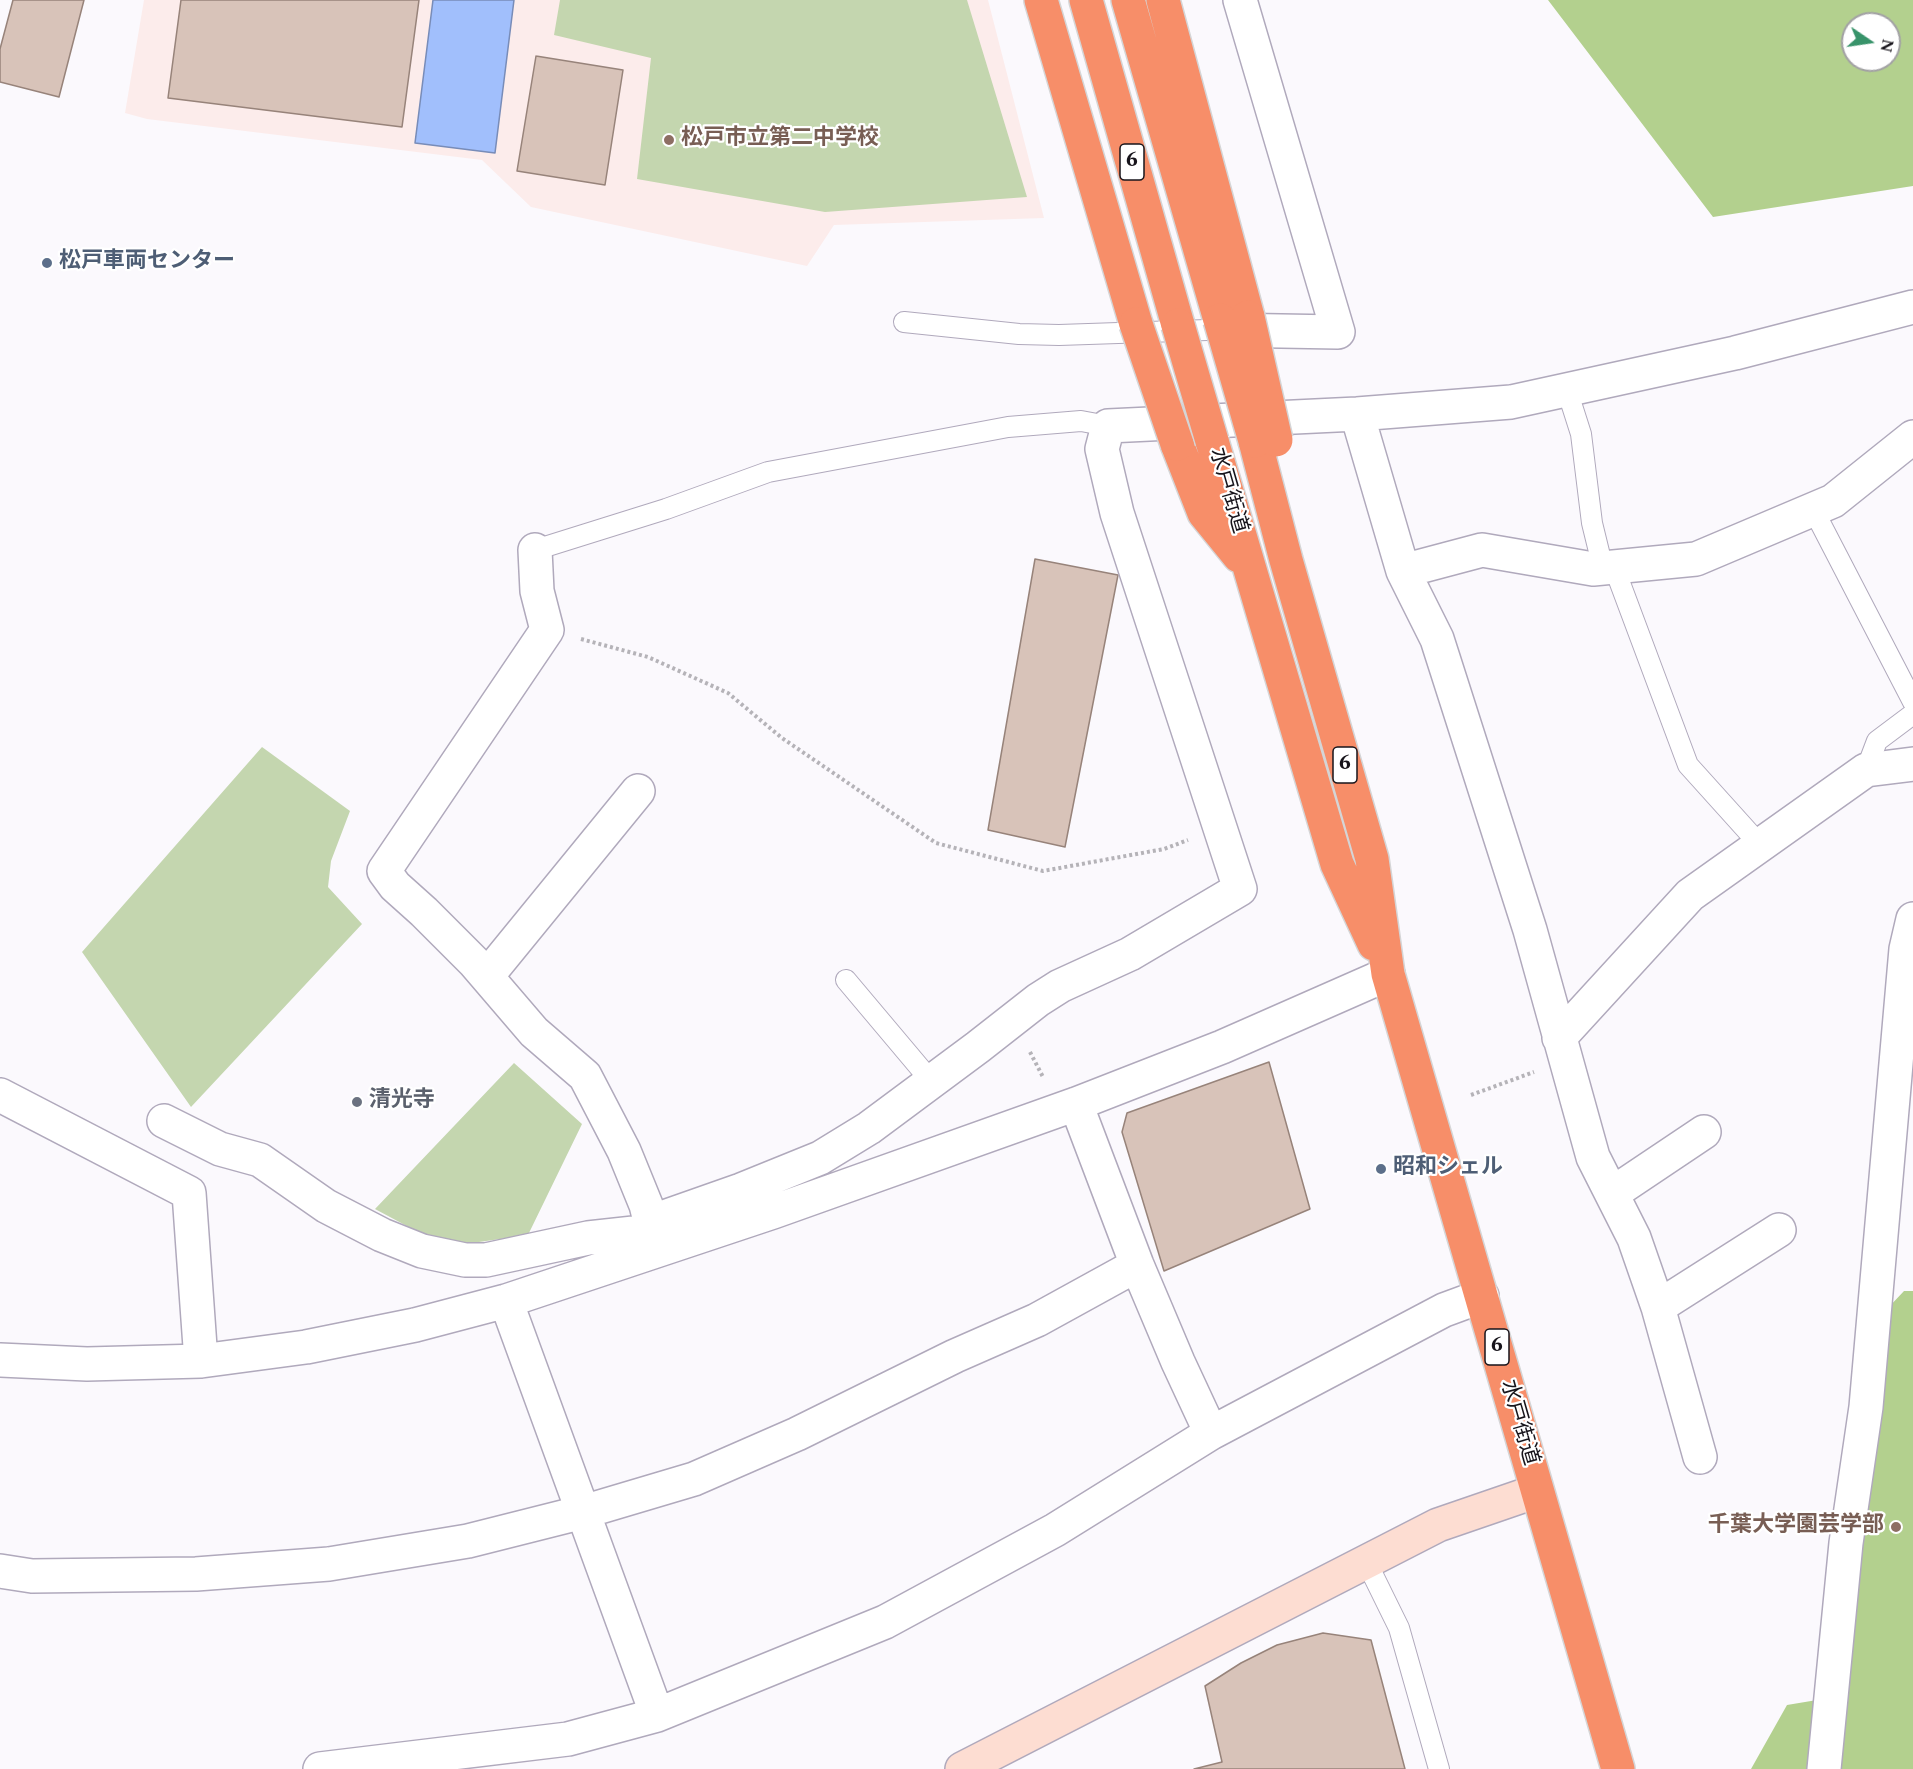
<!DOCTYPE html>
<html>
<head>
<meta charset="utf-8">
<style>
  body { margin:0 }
  #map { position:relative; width:1913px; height:1769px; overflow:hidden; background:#fbf9fd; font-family:Spectral,serif }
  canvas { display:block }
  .north { position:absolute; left:1841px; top:12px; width:60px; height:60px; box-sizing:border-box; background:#fff; border:2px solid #a2a1a4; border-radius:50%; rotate:103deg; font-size:16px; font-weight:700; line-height:24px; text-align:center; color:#17141b }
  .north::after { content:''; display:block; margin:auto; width:21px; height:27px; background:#38936a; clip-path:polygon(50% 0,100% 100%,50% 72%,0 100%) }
</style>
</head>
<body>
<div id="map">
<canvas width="1913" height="1769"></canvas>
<div class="north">N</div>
</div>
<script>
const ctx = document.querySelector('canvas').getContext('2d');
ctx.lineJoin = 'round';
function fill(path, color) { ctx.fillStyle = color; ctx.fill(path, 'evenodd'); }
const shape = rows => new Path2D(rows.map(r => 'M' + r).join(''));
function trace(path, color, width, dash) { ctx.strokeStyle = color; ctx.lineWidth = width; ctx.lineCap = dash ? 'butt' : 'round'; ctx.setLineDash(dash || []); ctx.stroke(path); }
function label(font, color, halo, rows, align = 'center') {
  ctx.font = font + ' Spectral,"Noto Sans JP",serif'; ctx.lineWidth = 4.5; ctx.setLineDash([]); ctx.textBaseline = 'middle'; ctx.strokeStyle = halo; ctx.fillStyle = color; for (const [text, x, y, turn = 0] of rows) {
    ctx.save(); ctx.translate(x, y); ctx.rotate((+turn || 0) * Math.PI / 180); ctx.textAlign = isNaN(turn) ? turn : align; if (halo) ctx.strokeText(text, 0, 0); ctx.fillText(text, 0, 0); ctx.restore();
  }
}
const education = shape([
  [144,0,988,0,1044,218,834,225,807,266,531,207,482,160,147,119,125,113]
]);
const green = shape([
  [560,0,967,0,1027,197,825,212,637,179,651,58,554,35],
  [262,747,350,811,331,861,328,887,362,924,191,1107,82,952],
  [514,1063,582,1124,528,1235,465,1244,431,1239,375,1209]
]);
const forest = shape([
  [1548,0,1913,0,1913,186,1713,217],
  [1853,24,1889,24,1889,60,1853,60],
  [1904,1291,1913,1291,1913,1769,1751,1769,1787,1705,1841,1696,1873,1475,1887,1309]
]);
const water = shape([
  [433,0,514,0,495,153,415,143,433,0]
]);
const building = shape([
  [13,0,84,0,59,97,0,82,0,49,13,0],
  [181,0,419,0,402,127,168,98,181,0],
  [536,56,623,70,605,185,517,171,536,56],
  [1035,559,1118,575,1065,847,988,830,1035,559],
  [1269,1062,1310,1209,1164,1271,1122,1132,1127,1113,1269,1062],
  [1323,1633,1371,1640,1405,1769,1194,1769,1222,1762,1205,1686,1241,1663,1277,1645,1323,1633]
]);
const path = shape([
  [581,639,648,657,728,693,782,738,936,843,1043,871,1164,849,1188,840],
  [1030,1052,1043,1077],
  [1471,1095,1534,1072]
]);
const lane = shape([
  [904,322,1019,334,1059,335,1207,330],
  [1567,390,1581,434,1592,523,1603,568],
  [1813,509,1913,702],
  [535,550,666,509,768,472,1008,427,1081,421,1108,426],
  [1614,567,1688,765,1761,846],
  [1866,770,1877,741,1913,714],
  [846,980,931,1081],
  [1366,1561,1399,1628,1439,1769]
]);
const street = shape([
  [1224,330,1338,332,1240,0],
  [1357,414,1403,571,1482,550,1593,569,1696,559,1833,501,1913,437],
  [535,550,537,591,547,630,384,871,395,886,424,912,474,962,534,1032,585,1076,624,1151,646,1205,655,1241],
  [1403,571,1437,639,1530,930,1593,1157,1634,1238,1658,1307,1700,1457],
  [487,976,638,791],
  [1559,1038,1690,895,1866,770,1913,764],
  [0,1095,189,1193,201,1361],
  [1076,1104,1137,1265,1178,1362,1211,1433],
  [164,1121,220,1149,260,1160,326,1206,382,1235,422,1251,465,1260,486,1260,588,1238,652,1231],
  [1613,1193,1704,1132],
  [650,1222,741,1190,820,1158,869,1128,978,1047,1038,1000,1060,986,1130,954,1240,889,1117,513,1102,449,1108,426,1357,414,1511,402,1735,353,1913,307],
  [506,1301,657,1715],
  [1658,1307,1779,1230],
  [0,1360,87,1364,201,1361,306,1347,415,1325,506,1301,773,1212,1076,1104,1222,1047,1388,974],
  [0,1571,32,1576,196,1574,329,1564,468,1541,583,1512,694,1479,797,1434,955,1356,1037,1320,1137,1265],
  [320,1769,568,1739,657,1715,885,1622,1055,1530,1211,1433,1444,1310,1482,1296],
  [1824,1769,1846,1543,1866,1407,1906,949,1913,919]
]);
const secondary = shape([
  [962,1769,1438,1525,1537,1491]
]);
const highway = shape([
  [1041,0,1136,324],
  [1086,0,1178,325],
  [1128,0,1220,320],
  [1163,0,1248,317],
  [1212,441,1337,864,1374,944],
  [1255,441,1286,560,1372,859,1388,974,1618,1769],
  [1177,444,1204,513,1239,556]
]);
const highwayBridge = shape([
  [1248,317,1276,440],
  [1220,320,1255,441],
  [1136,324,1177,444],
  [1178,325,1212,441]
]);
const markers = [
  [669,140,6,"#8d6e63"],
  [47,263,6,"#5c6f8a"],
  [357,1102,6,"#6b7280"],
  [1381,1169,6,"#5c6f8a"],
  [1896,1527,6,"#8d6e63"]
];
const shields = [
  [1132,162,24],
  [1345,765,24],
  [1497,1347,24]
];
const shieldNames = [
  ["6",1132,162],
  ["6",1345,765],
  ["6",1497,1347]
];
const educationNames = [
  ["松戸市立第二中学校",681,140],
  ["千葉大学園芸学部",1884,1527,"right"]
];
const serviceNames = [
  ["松戸車両センター",59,263],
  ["昭和シェル",1393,1169]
];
const streetNames = [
  ["水戸街道",1227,491,74],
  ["水戸街道",1518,1423,74]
];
const worshipNames = [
  ["清光寺",369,1102]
];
fill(education, '#fceceb');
fill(green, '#c4d6af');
fill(forest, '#b3d08e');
fill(water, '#a1bffc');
trace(water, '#788cb8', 1.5);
fill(building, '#d8c3b9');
trace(building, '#97837a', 1.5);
trace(lane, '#b0a9bc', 22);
trace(street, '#b0a9bc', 36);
trace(secondary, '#b0a9bc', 36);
trace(highway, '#d5d5d6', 36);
trace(path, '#b5b3b8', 4, [3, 3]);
trace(lane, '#fff', 20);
trace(street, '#fff', 33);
trace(secondary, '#fdddd2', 33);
trace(highway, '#f78e69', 33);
trace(highwayBridge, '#d5d5d6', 36, []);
trace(highwayBridge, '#f78e69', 33);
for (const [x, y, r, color] of markers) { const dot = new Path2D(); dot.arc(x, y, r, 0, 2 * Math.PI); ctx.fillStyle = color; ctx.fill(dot); trace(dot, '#fff', 2); }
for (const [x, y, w] of shields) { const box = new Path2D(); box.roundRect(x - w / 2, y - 18, w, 36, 4.5); ctx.fillStyle = '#fff'; ctx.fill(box); trace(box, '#17141b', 1.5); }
label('bold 21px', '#17141b', null, shieldNames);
label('bold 22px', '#785e54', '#fff', educationNames, 'left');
label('bold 22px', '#4e5e75', '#fff', serviceNames, 'left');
label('22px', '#17141b', '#fff', streetNames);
label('bold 22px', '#5b616d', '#fff', worshipNames, 'left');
</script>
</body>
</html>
